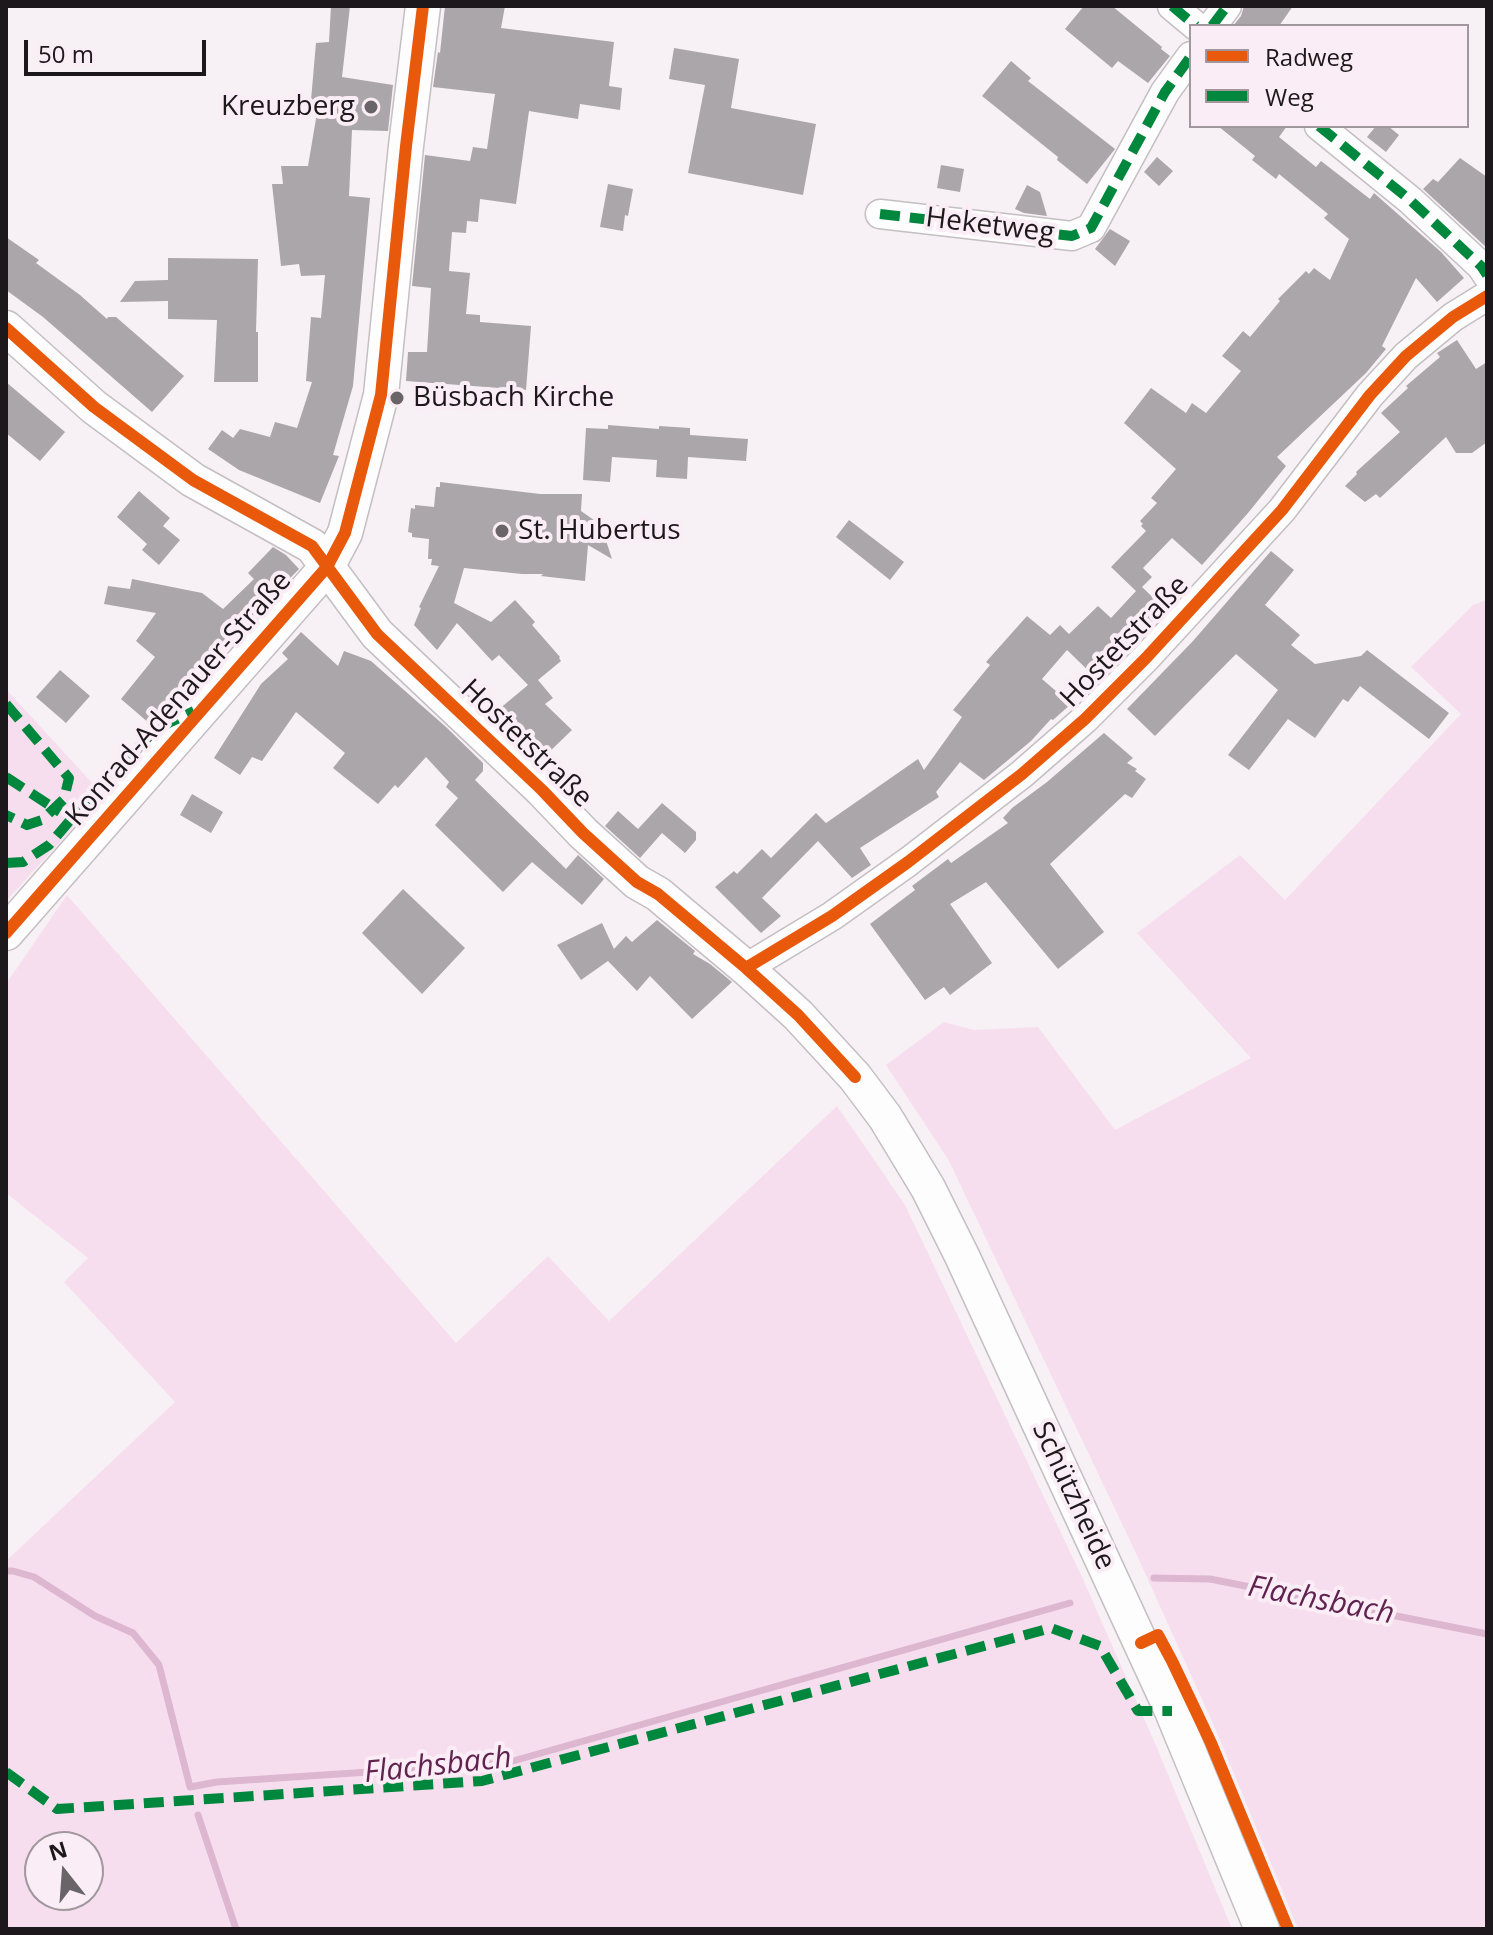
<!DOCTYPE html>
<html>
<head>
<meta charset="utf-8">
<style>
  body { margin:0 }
  #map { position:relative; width:1493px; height:1935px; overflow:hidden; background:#f7f0f4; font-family:"Open Sans",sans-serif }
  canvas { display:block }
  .frame { position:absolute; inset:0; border:8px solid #1c181b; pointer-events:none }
  .legend { position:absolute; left:1189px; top:24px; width:280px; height:104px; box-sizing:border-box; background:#faedf5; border:2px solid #a1989e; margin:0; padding:10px 14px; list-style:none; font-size:24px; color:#1c181b }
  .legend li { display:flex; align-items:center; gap:16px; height:40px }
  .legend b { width:40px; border:2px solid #a1989e }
  .north { position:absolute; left:24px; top:1831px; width:80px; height:80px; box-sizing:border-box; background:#faedf5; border:2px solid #a1989e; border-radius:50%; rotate:343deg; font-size:22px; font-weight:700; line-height:32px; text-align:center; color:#1c181b }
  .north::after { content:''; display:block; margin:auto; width:28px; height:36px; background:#696467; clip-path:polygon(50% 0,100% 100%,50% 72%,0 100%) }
  .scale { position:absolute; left:24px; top:40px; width:182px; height:36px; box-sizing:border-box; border:4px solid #1c181b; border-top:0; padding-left:10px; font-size:24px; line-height:28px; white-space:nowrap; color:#1c181b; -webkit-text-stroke:6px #faedf5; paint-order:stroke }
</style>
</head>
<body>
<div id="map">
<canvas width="1493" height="1935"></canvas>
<div class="frame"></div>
<ul class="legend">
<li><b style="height:10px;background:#e8590c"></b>Radweg</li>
<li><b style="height:10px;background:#00873e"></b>Weg</li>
</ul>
<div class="north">N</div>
<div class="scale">50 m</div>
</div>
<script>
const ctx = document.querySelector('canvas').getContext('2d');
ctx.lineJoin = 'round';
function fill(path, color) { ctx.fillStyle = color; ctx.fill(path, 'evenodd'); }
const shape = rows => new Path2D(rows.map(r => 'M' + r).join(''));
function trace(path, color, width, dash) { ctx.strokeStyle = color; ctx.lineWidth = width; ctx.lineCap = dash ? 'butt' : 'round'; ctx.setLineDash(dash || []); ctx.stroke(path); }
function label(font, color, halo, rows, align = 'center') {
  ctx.font = font + ' "Open Sans",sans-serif'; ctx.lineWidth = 8; ctx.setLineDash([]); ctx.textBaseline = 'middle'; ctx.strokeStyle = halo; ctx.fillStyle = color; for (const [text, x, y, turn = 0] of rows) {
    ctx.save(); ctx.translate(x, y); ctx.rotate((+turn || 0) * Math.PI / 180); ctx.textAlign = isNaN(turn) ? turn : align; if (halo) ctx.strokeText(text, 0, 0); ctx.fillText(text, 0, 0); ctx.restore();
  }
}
const green = shape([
  [1487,600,1487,1929,1298,1929,1215,1728,1135,1551,949,1161,886,1065,944,1022,974,1030,1038,1027,1115,1130,1251,1058,1137,933,1240,855,1285,900,1461,714,1411,667,1473,605],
  [6,689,103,795,6,901],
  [67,895,456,1343,548,1256,609,1321,837,1106,905,1205,1082,1577,1157,1748,1232,1929,6,1929,6,1561,175,1402,64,1282,88,1258,6,1193,6,984],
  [40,1847,88,1847,88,1895,40,1895]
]);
const stream = shape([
  [6,1571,13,1571,34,1577,95,1616,133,1633,159,1665,190,1787,217,1782,506,1763,1070,1603],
  [1154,1578,1210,1579,1487,1634],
  [198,1815,236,1929]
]);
const building = shape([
  [331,6,350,6,342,77,393,85,388,131,352,130,349,196,370,198,353,386,333,455,339,456,320,503,239,470,208,449,222,430,233,438,240,429,270,437,275,422,297,428,312,382,306,381,311,317,321,318,325,275,301,276,299,264,281,266,272,184,283,184,281,166,308,166,319,101,311,100,316,43,329,42],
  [445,6,505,6,501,28,614,42,609,86,622,88,620,110,580,104,578,119,529,111,516,204,480,199,478,222,467,221,466,233,452,232,449,271,470,273,466,314,480,315,480,322,531,326,526,390,406,381,408,352,427,352,431,288,412,286,425,155,470,161,473,147,487,149,495,94,433,87,438,52,440,53],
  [1084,6,1112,6,1162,47,1161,49,1170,56,1148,83,1118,61,1112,68,1065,29],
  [1244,6,1293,6,1279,26,1233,26,1241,16],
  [674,48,739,59,731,108,816,124,803,195,688,173,705,85,669,79],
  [1011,61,1031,78,1028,81,1115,149,1087,184,1057,160,1058,157,982,96],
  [1218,126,1287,126,1279,137,1316,167,1321,161,1370,199,1374,193,1441,252,1464,278,1437,302,1416,278,1382,346,1386,349,1366,373,1277,457,1286,466,1248,513,1202,565,1172,538,1143,568,1152,577,1142,587,1165,609,1097,679,1067,650,1042,679,1071,704,1053,720,1051,719,1031,741,984,780,960,762,936,792,939,797,860,848,871,865,852,878,818,841,762,898,781,916,761,933,715,887,734,871,737,874,762,849,771,858,816,813,826,823,918,759,924,770,962,717,953,710,990,665,986,662,1027,616,1050,635,1060,625,1069,634,1098,606,1111,618,1136,591,1111,567,1146,531,1141,526,1143,524,1140,521,1157,503,1151,498,1176,469,1124,423,1151,388,1186,413,1192,403,1206,413,1241,371,1222,356,1243,331,1250,337,1280,301,1278,299,1306,271,1309,274,1314,268,1330,280,1349,239,1324,218,1328,214,1279,174,1276,179,1252,160,1255,156],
  [1376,126,1388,126,1399,135,1386,152,1367,137],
  [1157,157,1173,171,1159,186,1144,172],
  [1460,158,1487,177,1487,248,1423,189,1433,179,1438,182],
  [941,165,964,169,960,192,937,188],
  [608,184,633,189,628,216,625,215,623,231,600,227],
  [1027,185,1040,192,1047,216,1024,213,1015,209],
  [1110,229,1130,241,1115,266,1095,249],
  [6,237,39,260,36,263,80,295,107,319,108,317,116,317,184,376,152,412,43,317,6,290],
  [168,258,258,259,256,332,258,332,258,382,214,382,217,320,168,319,168,301,120,302,135,281,168,280],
  [1457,340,1476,369,1487,362,1487,442,1472,453,1456,453,1446,437,1380,498,1376,494,1365,502,1345,486,1357,474,1356,472,1400,432,1381,413,1408,388,1406,386,1440,357,1437,353],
  [6,382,65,432,40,461,6,433],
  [608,425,659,429,659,426,690,428,690,435,748,439,746,461,688,457,687,479,656,477,657,460,612,457,610,482,583,480,586,428,608,429],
  [440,482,540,494,582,494,581,511,601,525,612,559,588,545,585,581,541,576,543,574,522,574,464,568,454,603,491,622,515,600,535,622,532,625,560,657,559,658,561,661,538,680,553,698,545,704,572,730,545,756,517,728,511,733,492,715,528,685,499,655,492,661,457,623,437,650,414,625,421,608,419,607,439,566,431,565,432,559,428,559,429,539,412,537,412,533,408,532,411,508,415,509,415,505,434,507,436,487,440,487],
  [139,491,170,518,163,526,180,540,159,565,142,550,147,544,117,517],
  [849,520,904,562,890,580,836,537],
  [273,547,286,555,299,569,242,627,230,638,228,637,205,664,203,662,150,724,121,699,155,657,136,641,156,613,104,604,108,586,130,589,132,579,202,593,223,609,254,579,248,573],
  [1271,551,1294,570,1265,605,1300,635,1291,645,1315,664,1361,656,1367,650,1449,713,1429,739,1360,686,1348,702,1343,699,1315,738,1288,719,1249,770,1228,755,1278,690,1236,654,1155,736,1127,709,1193,641],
  [301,632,338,666,344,651,371,661,446,727,483,763,483,771,475,780,566,869,578,855,604,879,582,905,532,862,503,892,435,825,458,798,446,787,449,782,426,757,398,788,395,785,378,804,333,768,345,753,296,712,262,761,252,757,240,775,214,758,261,684,288,659,282,653],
  [60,670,90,696,66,723,36,697],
  [1104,733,1133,758,1127,763,1137,769,1135,771,1146,779,1132,798,1125,794,1050,864,1104,932,1058,969,986,882,950,904,992,963,950,995,944,987,925,1000,870,924,915,890,912,886,948,859,951,863,1008,823,1003,818,1012,808,1047,782],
  [192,794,223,812,211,833,180,815],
  [662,803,696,832,696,840,685,853,662,833,640,858,605,826,618,811,638,829],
  [403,889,465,948,422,994,362,933],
  [657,920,695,951,693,954,710,964,732,982,692,1019,650,976,637,991,608,961,581,980,557,945,602,923,614,949,626,936,632,942]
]);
const minor = shape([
  [1172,6,1196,26],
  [1212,26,1227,6],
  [1319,126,1410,200,1481,266,1487,275],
  [880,214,1072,236,1091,228,1165,92,1191,56],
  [746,968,832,916,908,862,1022,774,1085,719,1146,658,1282,510,1370,395,1406,356,1453,317,1487,296]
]);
const tertiary = shape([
  [6,328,94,407,193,480,312,546,377,634,542,790,583,833,637,882,658,894,746,968,798,1015,855,1077,885,1117,928,1188,962,1256,1172,1711,1262,1929],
  [6,933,327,567,345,533,381,395,406,146,423,6]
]);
const quiet = shape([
  [1172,6,1196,26],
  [1212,26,1227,6],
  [1319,126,1410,200,1481,266,1487,275],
  [880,214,1072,236,1091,228,1165,92,1191,56],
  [6,704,69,778,64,799,42,820,27,825,6,815],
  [6,777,60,812],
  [6,863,23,862,49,845,97,789,156,729,194,711],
  [6,1772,57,1809,482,1781,1051,1628,1100,1646,1138,1711,1172,1711]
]);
const cycleway = shape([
  [6,328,94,407,193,480,312,546,377,634,542,790,583,833,637,882,658,894,746,968,798,1015,855,1077],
  [6,933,327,567,345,533,381,395,406,146,423,6],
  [746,968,832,916,908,862,1022,774,1085,719,1146,658,1282,510,1370,395,1406,356,1453,317,1487,296],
  [1141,1643,1158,1635,1172,1661,1211,1743,1288,1929]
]);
const markers = [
  [371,107,8,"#696467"],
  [397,398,8,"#696467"],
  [502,531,8,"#696467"]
];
const poiNames = [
  ["Kreuzberg",355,107,"right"],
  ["Büsbach Kirche",413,398],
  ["St. Hubertus",518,531]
];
const streetNames = [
  ["Heketweg",990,226,7],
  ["Hostetstraße",1125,642,-46],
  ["Konrad-Adenauer-Straße",179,699,-49],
  ["Hostetstraße",526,744,44],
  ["Schützheide",1073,1496,65]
];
const waterNames = [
  ["Flachsbach",1321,1601,11],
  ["Flachsbach",438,1766,-6]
];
fill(green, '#f7deee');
trace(stream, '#ddb7d0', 7);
fill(building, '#aba6a9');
trace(minor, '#c4bfc2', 31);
trace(tertiary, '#c4bfc2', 37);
trace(minor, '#fefdfd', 28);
trace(tertiary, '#fefdfd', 34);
trace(quiet, '#00873e', 10, [20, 10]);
trace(cycleway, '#e8590c', 12);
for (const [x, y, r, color] of markers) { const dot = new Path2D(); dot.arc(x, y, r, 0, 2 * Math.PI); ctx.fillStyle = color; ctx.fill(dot); trace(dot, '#faedf5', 3); }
label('28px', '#1c181b', '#faedf5', poiNames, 'left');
label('28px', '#1c181b', '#faedf5', streetNames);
label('italic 30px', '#602350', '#faedf5', waterNames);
</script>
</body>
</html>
